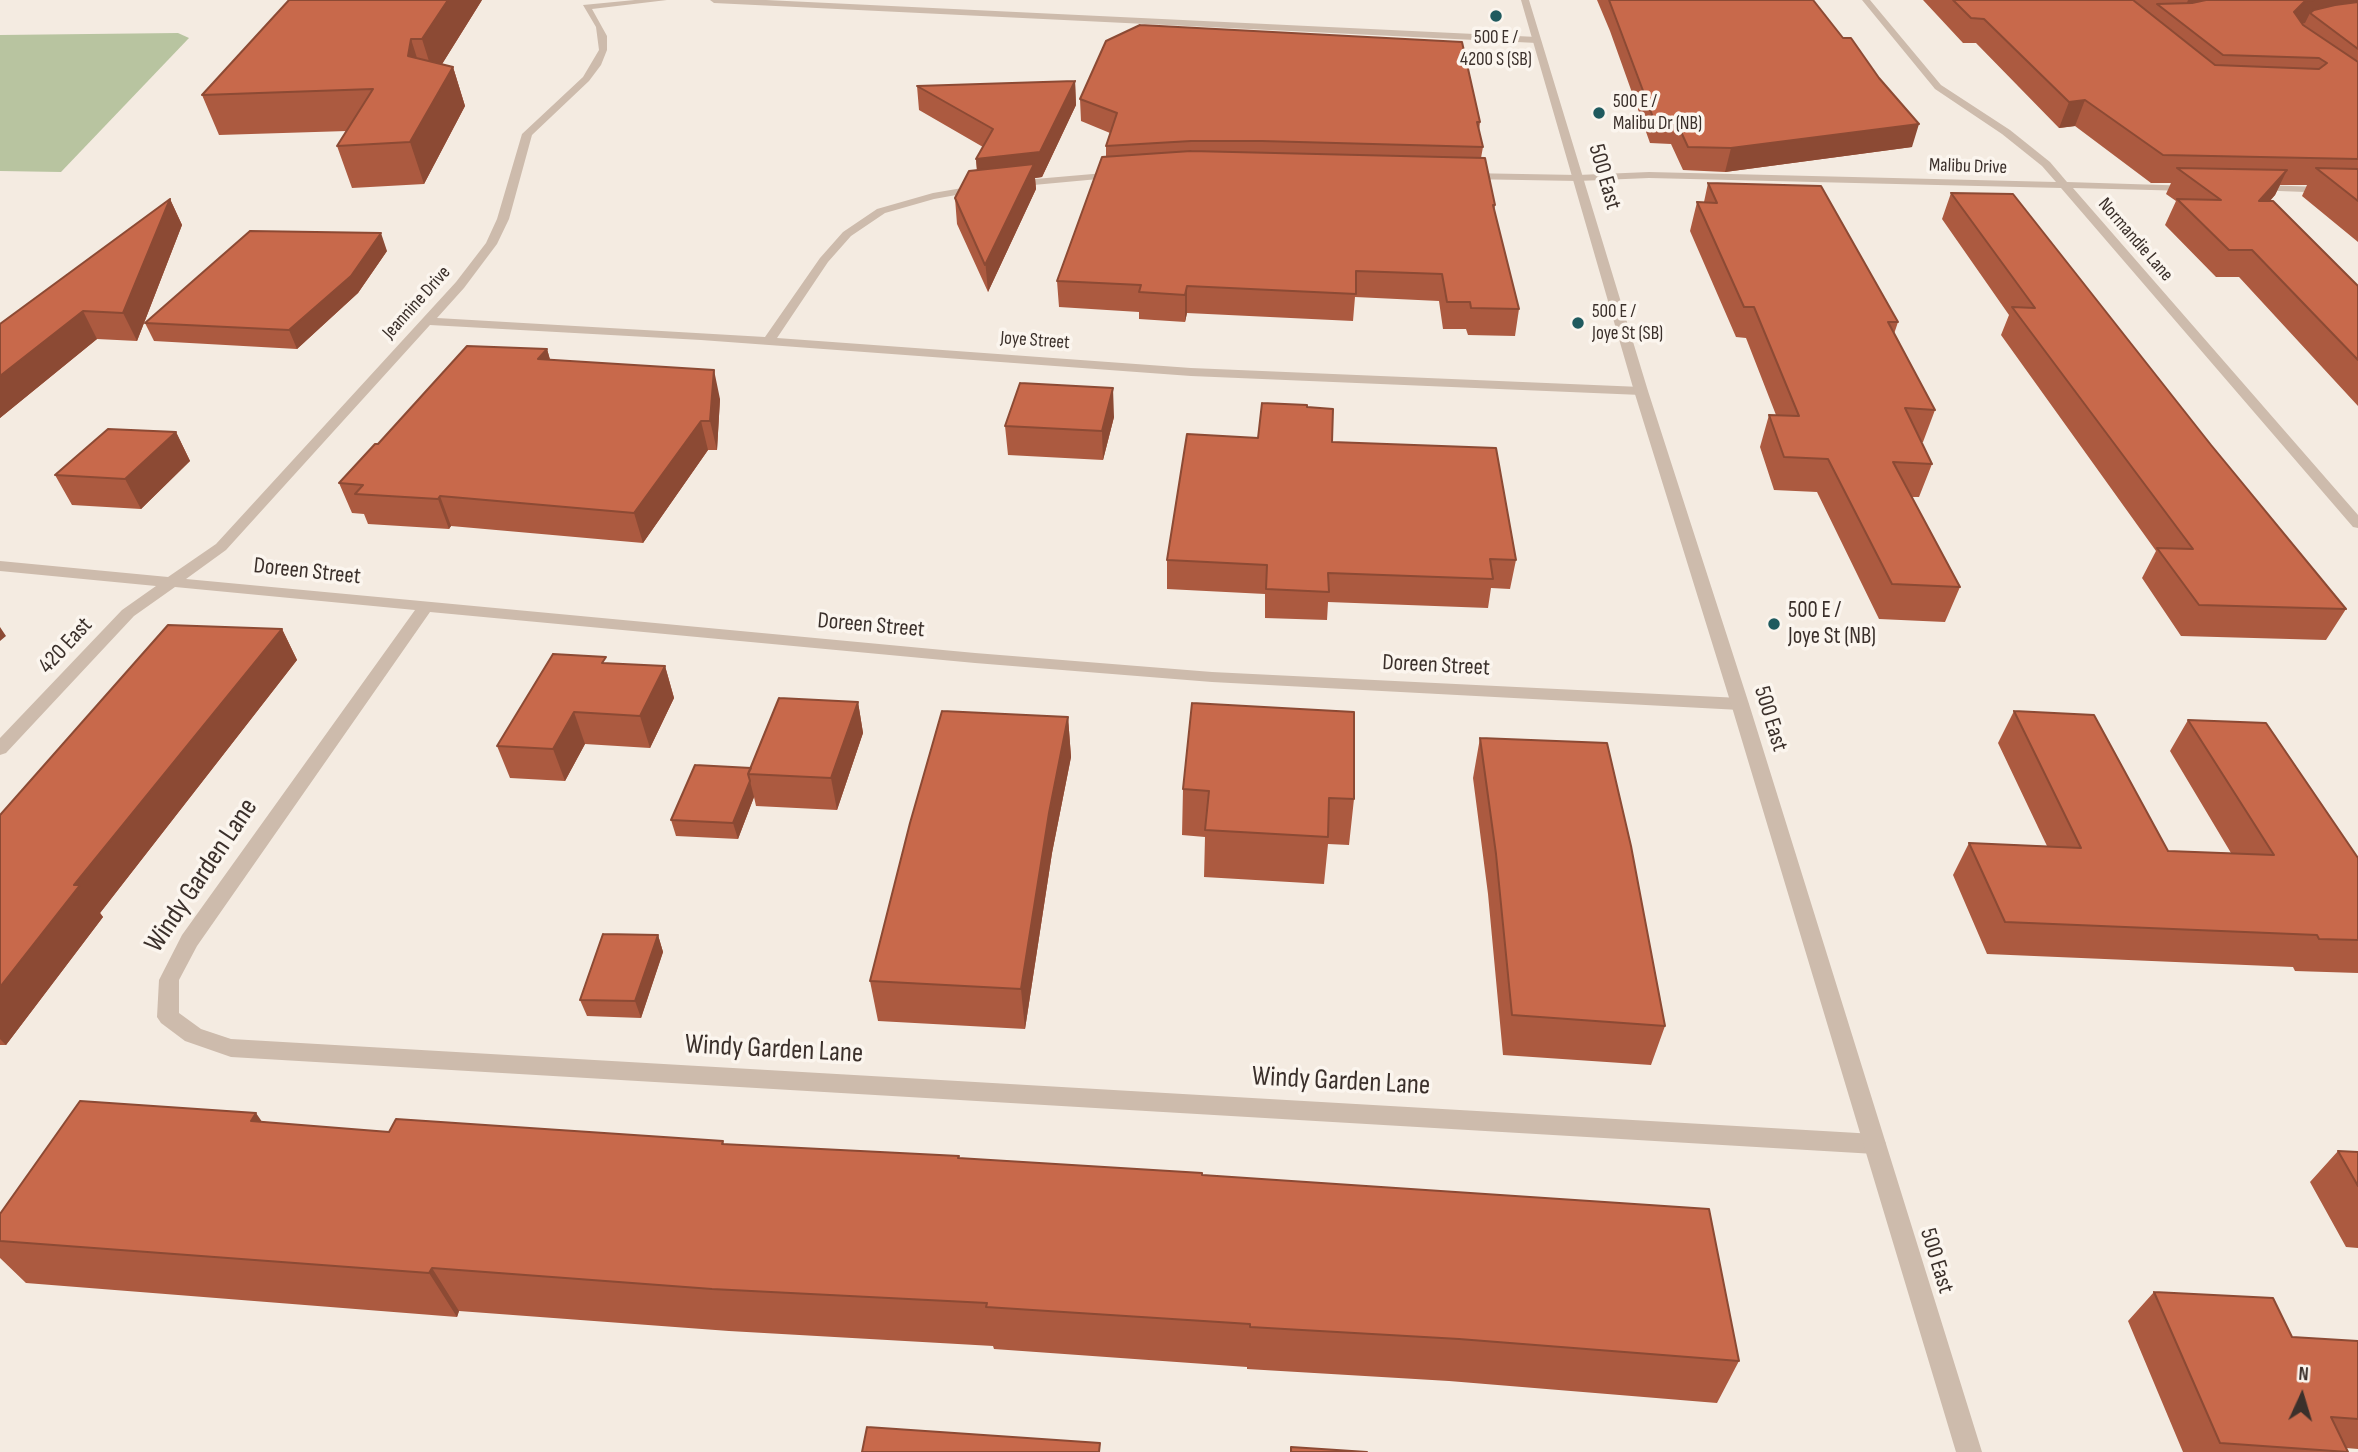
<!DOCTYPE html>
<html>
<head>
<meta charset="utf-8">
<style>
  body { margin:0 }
  #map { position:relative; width:2358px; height:1452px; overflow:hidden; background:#f4ebe1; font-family:"Sofia Sans Condensed",sans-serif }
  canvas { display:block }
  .north { position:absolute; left:2267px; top:1361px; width:70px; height:70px; -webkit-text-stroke:5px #fbf5ee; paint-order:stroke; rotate:4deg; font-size:19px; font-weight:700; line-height:28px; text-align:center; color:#3b302b }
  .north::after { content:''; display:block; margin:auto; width:24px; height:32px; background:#3b302b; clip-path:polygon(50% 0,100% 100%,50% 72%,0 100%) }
</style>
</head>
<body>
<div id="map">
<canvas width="2358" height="1452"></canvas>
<div class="north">N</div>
</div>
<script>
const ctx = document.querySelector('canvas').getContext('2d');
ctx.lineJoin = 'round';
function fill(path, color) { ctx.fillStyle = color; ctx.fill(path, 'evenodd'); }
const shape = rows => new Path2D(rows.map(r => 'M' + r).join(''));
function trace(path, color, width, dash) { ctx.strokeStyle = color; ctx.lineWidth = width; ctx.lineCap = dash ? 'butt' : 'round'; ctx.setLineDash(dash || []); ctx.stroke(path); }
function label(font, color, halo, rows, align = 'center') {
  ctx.font = font + ' "Sofia Sans Condensed",sans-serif'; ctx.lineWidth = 7; ctx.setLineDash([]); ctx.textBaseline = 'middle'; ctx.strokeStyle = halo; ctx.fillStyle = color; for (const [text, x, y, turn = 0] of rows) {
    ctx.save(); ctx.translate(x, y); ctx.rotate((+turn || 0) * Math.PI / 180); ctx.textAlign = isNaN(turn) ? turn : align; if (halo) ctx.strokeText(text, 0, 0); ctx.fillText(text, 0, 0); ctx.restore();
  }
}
const green = shape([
  [178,33,189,38,61,172,0,171,0,35]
]);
const minor = shape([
  [635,0,667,0,592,9,607,36,607,50,601,65,589,81,532,135,509,219,497,244,464,288,437,318,765,337,820,258,843,232,877,209,933,193,980,185,985,188,984,190,934,199,885,213,851,236,828,262,777,338,1191,368,1641,387,1648,391,1641,395,1191,376,701,340,430,325,226,550,186,579,975,653,1212,672,1740,698,1749,704,1740,710,1212,682,975,663,430,612,197,946,179,980,179,1013,201,1029,231,1039,1875,1134,1883,1137,1886,1144,1883,1151,1875,1154,231,1057,185,1041,161,1023,157,1017,159,980,182,935,415,610,175,587,134,616,6,753,0,755,0,738,122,610,156,586,0,571,0,561,168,577,216,544,456,282,486,243,497,219,522,134,583,77,599,50,596,27,583,5,635,0],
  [710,0,766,0,1537,37,1541,40,1537,43,714,3,710,0],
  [1862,0,1870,0,1941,85,2010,130,2050,162,2067,182,2194,186,2194,190,2190,191,2073,188,2358,515,2358,528,2353,527,2061,188,1649,178,1578,181,1466,179,1461,176,1466,173,1578,175,1649,172,2056,182,2042,166,2002,134,1935,89,1862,0],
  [1116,172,1120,173,1120,177,1012,187,1007,184,1012,181,1116,172],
  [2257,185,2358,188,2358,194,2253,190,2253,186,2257,185]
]);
const tertiary = shape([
  [1521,0,1529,0,1648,391,1749,704,1982,1452,1956,1452,1731,704,1634,391,1521,0]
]);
const wall = shape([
  [482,0,442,64,453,67,465,106,424,184,352,188,337,146,347,131,219,135,202,95],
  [1597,0,1813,0,1912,147,1725,172,1683,170,1671,144,1650,143,1610,31],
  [1923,0,2358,0,2358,242,2302,196,2307,185,2280,185,2275,195,2270,201,2358,286,2358,406,2239,277,2216,277,2165,225,2176,201,2166,194,2171,183,2151,183,2075,126,2059,128,1976,43,1963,43],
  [1075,81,1076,105,1042,177,1035,178,1036,189,988,292,957,224,955,198,977,171,976,159,983,147,919,110,917,86],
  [1080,99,1480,122,1479,131,1483,147,1481,158,1495,205,1494,212,1519,309,1515,336,1468,335,1466,329,1443,329,1439,301,1355,297,1353,321,1187,313,1185,322,1139,319,1139,312,1059,307,1057,281,1106,157,1106,146,1110,133,1081,121],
  [1708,183,1898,322,1894,334,1935,410,1923,442,1921,442,1932,464,1919,497,1911,497,1960,587,1945,622,1879,619,1817,492,1774,490,1760,447,1769,415,1776,415,1746,338,1736,337,1690,231,1697,202,1704,202],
  [1951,193,2211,445,2346,609,2326,640,2181,636,2142,578,2156,551,2001,335,2009,315,1942,219],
  [170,199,182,225,137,341,97,339,0,418,0,324],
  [387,251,358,293,297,349,154,341,145,323],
  [547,349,550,360,720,399,717,450,708,450,643,543,451,526,449,529,368,524,364,514,352,513,339,483,378,444],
  [1307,407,1332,442,1516,560,1510,589,1491,588,1488,608,1328,602,1327,620,1265,618,1265,594,1167,589,1167,560],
  [1114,417,1103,460,1008,455,1005,426],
  [176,432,190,461,141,509,72,505,55,475],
  [282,629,297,660,100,913,103,917,6,1045,0,1045,0,815],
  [608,664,665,666,674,698,650,748,585,744,565,781,510,778,497,746],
  [858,702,863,733,837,810,756,806,754,797,738,839,676,836,671,820],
  [2014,711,2168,851,2231,853,2170,751,2188,720,2358,858,2358,973,2295,971,2293,967,1987,954,1953,875,1969,843,2047,846,1998,743],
  [1068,717,1071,757,1052,853,1025,1029,878,1021,870,981],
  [1480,738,1665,1026,1651,1065,1503,1055,1488,894,1473,778],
  [1183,789,1354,799,1349,845,1328,844,1324,884,1204,877,1205,837,1182,835],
  [658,935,663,952,641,1018,587,1016,580,1000],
  [262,1122,389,1132,723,1141,724,1144,959,1158,1202,1175,1739,1361,1717,1403,1449,1381,1247,1369,1247,1367,994,1349,993,1346,729,1331,459,1311,457,1317,26,1283,0,1258,0,1214],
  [2338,1151,2358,1152,2358,1248,2346,1247,2310,1182],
  [2154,1292,2292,1337,2358,1341,2358,1449,2346,1448,2348,1452,2183,1452,2128,1321]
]);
const shadedWall = shape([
  [448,0,482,0,434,77,422,39],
  [2188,0,2261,0,2182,15],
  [2314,0,2358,0,2358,14,2310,13,2305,23,2294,25,2294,12,2305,1],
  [411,39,423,77,408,56],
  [453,67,465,106,424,184,410,142],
  [1075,81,1076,105,1042,177,1035,178,1036,189,988,292,976,159],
  [2085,100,2075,126,2059,128,2069,102],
  [1919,124,1912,147,1725,172,1731,148],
  [2287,170,2275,195,2246,227,2259,201],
  [170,199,182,225,137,341,123,313],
  [381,233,387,251,358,293,297,349,289,330],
  [1187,286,1187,313,1185,322,1185,295],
  [83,311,97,339,0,418,0,376],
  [547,349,555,377,538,359],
  [714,370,720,399,717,450,710,421],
  [1113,388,1114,417,1103,460,1102,431],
  [701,421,708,450,643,543,634,513],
  [176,432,190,461,141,509,125,479],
  [440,496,451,526,449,529,438,499],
  [0,627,6,636,0,641],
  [282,629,297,660,100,913,103,917,6,1045,0,1039,0,987,74,885],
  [665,666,674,698,650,748,640,716],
  [858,702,863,733,837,810,831,778],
  [574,712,585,744,565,781,553,749],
  [1068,717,1071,757,1052,853,1025,1029,1021,989,1049,813],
  [750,781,754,797,738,839,733,823],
  [658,935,663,952,641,1018,635,1001],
  [256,1113,287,1158,251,1121],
  [432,1268,459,1311,457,1317,429,1273]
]);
const building = shape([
  [289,0,448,0,422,39,411,39,408,56,453,67,410,142,337,146,373,89,202,95,289,0],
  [1609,0,1813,0,1843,38,1851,38,1879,78,1919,124,1731,148,1688,147,1676,121,1654,120,1609,0],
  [1953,0,2133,0,2215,65,2319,69,2327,63,2319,58,2223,55,2157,4,2192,3,2206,0,2314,0,2305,1,2294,12,2303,25,2358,62,2358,159,2163,155,2085,100,2069,102,1984,19,1971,18,1953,0],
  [2358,2,2358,49,2310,13,2314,10,2335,5,2358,2],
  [1140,25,1462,42,1480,122,1477,122,1483,147,1262,141,1191,141,1106,146,1117,113,1080,99,1106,41,1140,25],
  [1075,81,1040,152,976,159,993,129,917,86,1075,81],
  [1191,151,1485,158,1495,205,1493,205,1519,309,1471,308,1470,302,1447,302,1442,274,1356,271,1356,294,1187,286,1185,295,1139,292,1141,285,1057,281,1102,157,1191,151],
  [1034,164,985,265,955,198,969,171,1034,164],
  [2177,168,2287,170,2259,201,2273,201,2358,286,2358,360,2252,250,2229,250,2177,199,2221,200,2177,168],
  [2316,168,2358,169,2358,201,2316,168],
  [1708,183,1821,186,1898,322,1888,322,1935,410,1905,408,1932,464,1893,462,1960,587,1892,584,1828,459,1784,457,1769,415,1799,416,1754,307,1744,307,1697,202,1717,203,1708,183],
  [1951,193,2013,194,2211,445,2346,609,2199,605,2157,548,2193,549,2012,307,2035,308,1951,193],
  [170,199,123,313,83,311,0,376,0,324,170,199],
  [250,231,381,233,351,276,289,330,145,323,250,231],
  [467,346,547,349,538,359,714,370,710,421,701,421,634,513,440,496,438,499,355,494,363,485,339,483,375,444,378,444,467,346],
  [1020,383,1113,388,1102,431,1005,426,1020,383],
  [1262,403,1307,405,1307,407,1333,409,1332,442,1496,448,1516,560,1490,559,1493,579,1328,573,1329,592,1266,589,1267,565,1167,560,1187,434,1258,438,1262,403],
  [108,429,176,432,125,479,55,475,108,429],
  [168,625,282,629,74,885,80,885,0,987,0,815,168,625],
  [553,654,606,657,602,663,665,666,640,716,574,712,553,749,497,746,553,654],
  [779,698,858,702,831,778,748,774,779,698],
  [1192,703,1354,712,1354,799,1329,798,1328,837,1205,830,1209,791,1183,789,1192,703],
  [942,711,1068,717,1049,813,1021,989,870,981,910,823,942,711],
  [2014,711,2094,715,2168,851,2274,855,2188,720,2266,723,2358,858,2358,940,2319,939,2317,935,2005,922,1969,843,2081,848,2014,711],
  [1480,738,1607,743,1631,846,1665,1026,1512,1015,1496,854,1480,738],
  [695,765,751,768,748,774,750,781,733,823,671,820,695,765],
  [603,934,658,935,635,1001,580,1000,603,934],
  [80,1101,256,1113,251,1121,389,1132,396,1119,723,1141,722,1144,959,1156,958,1158,1202,1173,1202,1175,1709,1209,1739,1361,1459,1339,1250,1327,1250,1324,986,1307,987,1303,712,1289,432,1268,429,1273,0,1241,0,1214,80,1101],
  [2338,1151,2358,1152,2358,1186,2338,1151],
  [2154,1292,2273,1298,2292,1337,2358,1341,2358,1419,2331,1417,2348,1452,2220,1443,2154,1292],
  [867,1427,1100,1443,1099,1452,862,1452,867,1427],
  [1291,1447,1367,1452,1291,1452,1291,1447]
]);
const markers = [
  [1496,16,7,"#1f5a5e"],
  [1599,113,7,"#1f5a5e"],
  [1578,323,7,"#1f5a5e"],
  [1774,624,7,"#1f5a5e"]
];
const farPoinames = [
  ["500 E /",1496,38,"center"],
  ["4200 S (SB)",1496,60,"center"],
  ["500 E /",1613,102],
  ["Malibu Dr (NB)",1613,124],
  ["500 E /",1592,312],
  ["Joye St (SB)",1592,334]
];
const farStreetnames = [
  ["Malibu Drive",1968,167,2],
  ["Normandie Lane",2135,240,49],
  ["Jeannine Drive",417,303,-48],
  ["Joye Street",1035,341,4]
];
const streetNames = [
  ["500 East",1604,177,74],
  ["Doreen Street",307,572,6],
  ["Doreen Street",871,626,5],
  ["420 East",66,646,-47],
  ["Doreen Street",1436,666,3],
  ["500 East",1770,719,73],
  ["500 East",1936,1261,73]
];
const poiNames = [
  ["500 E /",1788,611],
  ["Joye St (NB)",1788,637]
];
const nearStreetnames = [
  ["Windy Garden Lane",202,876,-56],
  ["Windy Garden Lane",774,1050,3],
  ["Windy Garden Lane",1341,1082,3]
];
fill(green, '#b8c4a0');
fill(minor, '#cdbbac');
fill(tertiary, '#cdbbac');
fill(wall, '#ac5a40');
fill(shadedWall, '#8c4a34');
fill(building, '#c8694b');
trace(building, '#8c4a34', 2);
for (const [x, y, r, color] of markers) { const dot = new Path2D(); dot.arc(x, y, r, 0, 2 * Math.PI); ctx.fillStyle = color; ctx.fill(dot); trace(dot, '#fbf5ee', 2.5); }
label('19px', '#3b302b', '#fbf5ee', farPoinames, 'left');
label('19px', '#3b302b', '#fbf5ee', farStreetnames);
label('23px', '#3b302b', '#fbf5ee', streetNames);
label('23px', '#3b302b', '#fbf5ee', poiNames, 'left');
label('28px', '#3b302b', '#fbf5ee', nearStreetnames);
</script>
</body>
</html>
